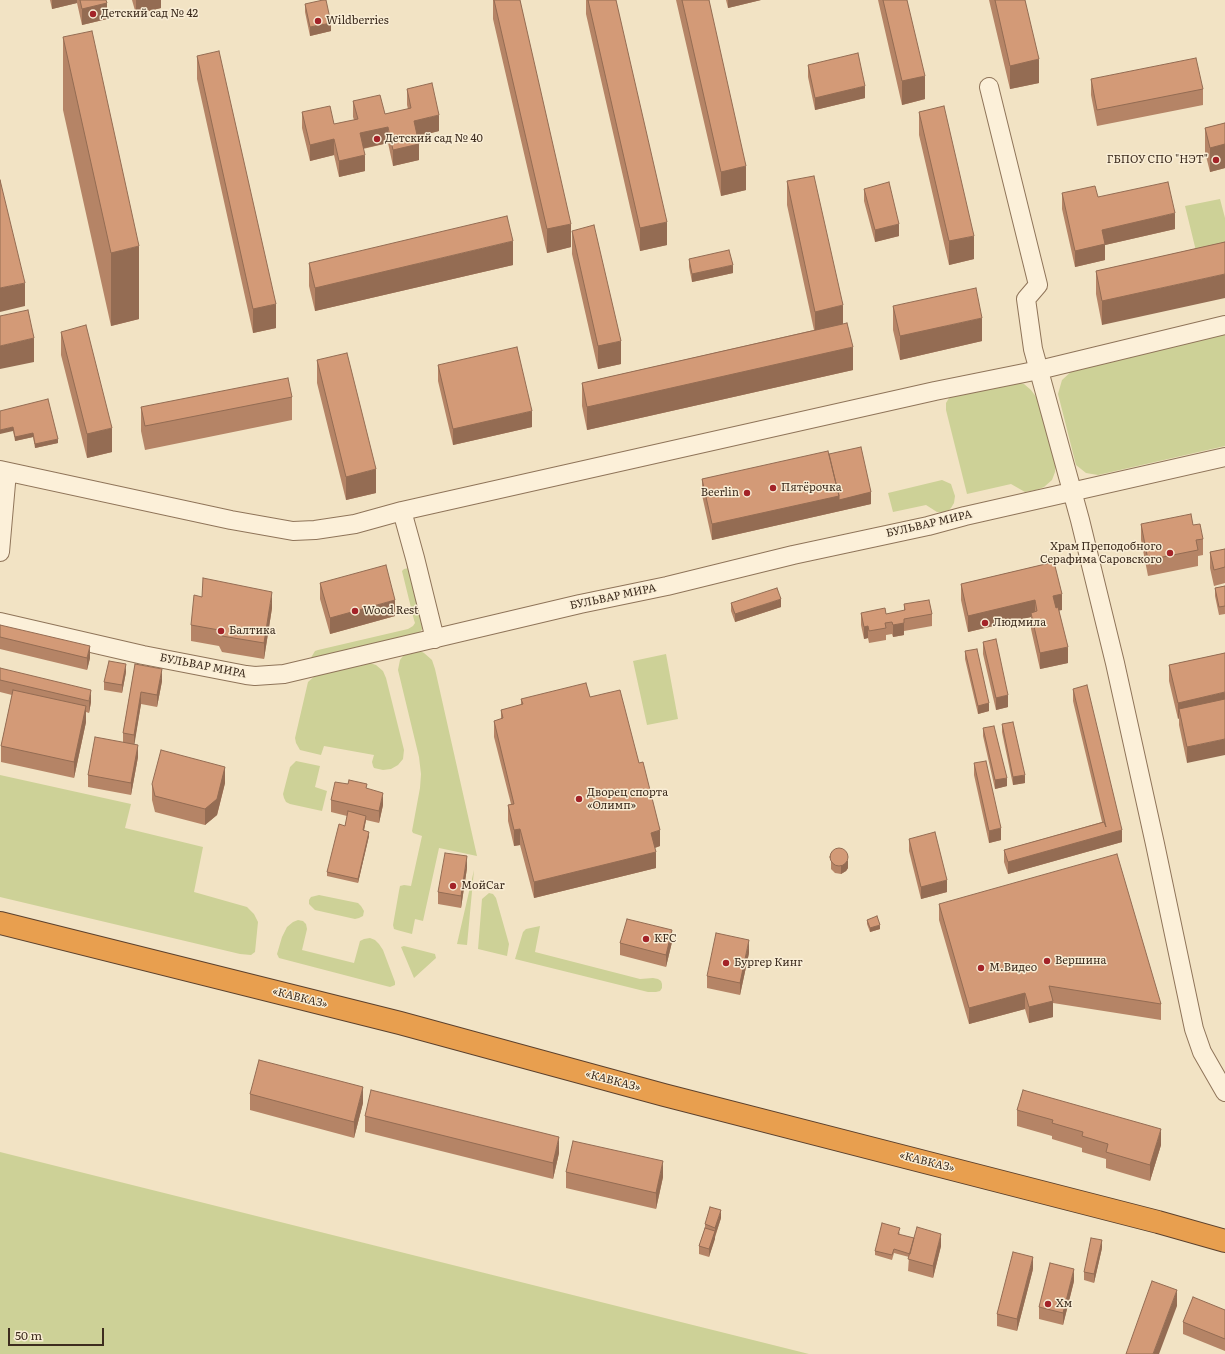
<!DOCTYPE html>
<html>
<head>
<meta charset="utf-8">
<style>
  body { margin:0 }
  #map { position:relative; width:1225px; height:1354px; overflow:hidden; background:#f2e3c4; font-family:Literata,serif }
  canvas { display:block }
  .scale { position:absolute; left:8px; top:1328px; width:96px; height:18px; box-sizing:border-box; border:2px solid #3d2c1e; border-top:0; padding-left:5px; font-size:12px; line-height:14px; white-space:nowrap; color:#3d2c1e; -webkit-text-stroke:3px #f9edd5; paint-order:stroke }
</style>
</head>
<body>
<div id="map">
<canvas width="1225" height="1354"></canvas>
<div class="scale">50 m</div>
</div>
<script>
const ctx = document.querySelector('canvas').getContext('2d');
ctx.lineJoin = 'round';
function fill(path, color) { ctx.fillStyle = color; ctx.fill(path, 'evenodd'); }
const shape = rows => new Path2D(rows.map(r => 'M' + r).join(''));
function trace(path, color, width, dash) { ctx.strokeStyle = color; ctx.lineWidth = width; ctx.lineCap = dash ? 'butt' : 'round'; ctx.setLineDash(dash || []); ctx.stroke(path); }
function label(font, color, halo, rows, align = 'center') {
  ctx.font = font + ' Literata,serif'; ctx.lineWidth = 3; ctx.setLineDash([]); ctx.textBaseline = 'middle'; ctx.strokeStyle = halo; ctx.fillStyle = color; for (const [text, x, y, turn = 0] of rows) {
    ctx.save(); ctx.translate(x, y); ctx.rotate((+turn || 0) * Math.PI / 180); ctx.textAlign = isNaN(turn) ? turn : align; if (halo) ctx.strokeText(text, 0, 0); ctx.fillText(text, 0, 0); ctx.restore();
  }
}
const green = shape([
  [1220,199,1225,218,1225,249,1197,255,1185,206],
  [1225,334,1225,446,1098,475,1086,473,1076,465,1058,394,1062,380,1074,369],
  [1017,382,1024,384,1031,390,1037,398,1056,462,1055,472,1052,480,1044,487,1036,490,1025,492,1011,484,967,494,946,410,946,403,949,398,953,395],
  [942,480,951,484,955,496,954,503,951,508,947,512,937,512,926,505,893,512,888,493],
  [409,568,424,627,420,632,413,636,309,661,315,651,318,650,408,629,413,626,415,623,414,620,402,571,404,569],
  [420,651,424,653,432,660,435,669,477,856,439,848,423,921,415,919,412,934,397,930,394,929,393,925,399,891,400,886,404,885,411,886,422,836,413,833,412,831,420,788,421,774,419,757,398,670,400,660,403,656,408,652],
  [666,654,678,719,647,725,633,661],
  [370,663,376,665,383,671,386,678,404,750,403,759,398,765,391,769,383,770,374,768,373,766,372,762,374,755,324,746,321,755,300,750,296,743,295,738,308,682,317,674],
  [296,761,320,766,315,787,327,791,322,811,290,804,286,802,284,798,283,794,290,767],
  [0,775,131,804,125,828,203,847,194,892,247,907,254,914,258,922,255,952,251,955,240,954,0,897],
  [474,870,467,945,457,944],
  [489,893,493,894,496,898,509,944,507,956,478,949,482,899],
  [319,895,358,903,361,906,364,911,363,916,359,918,355,919,315,910,309,904,309,900,311,897],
  [298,920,303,921,306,924,307,929,302,950,354,963,360,941,364,939,370,938,375,940,379,944,383,950,395,982,395,985,390,987,279,958,277,954,282,937,287,927,293,922],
  [540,926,535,952,640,979,653,978,658,979,661,981,662,984,662,988,660,991,656,992,648,992,515,959,523,932,526,929],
  [404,946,435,954,436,958,414,978,401,947],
  [0,1152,809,1354,0,1354]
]);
const minor = shape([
  [989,87,1038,285,1026,299,1033,349,1080,520,1115,663,1155,844,1194,1029,1202,1052,1225,1092],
  [0,470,231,520,293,531,315,530,355,524,402,511,935,391,1039,370,1225,325],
  [402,511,415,558,435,639],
  [0,552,7,472],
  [0,622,143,655,246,675,255,676,284,674,580,604,667,586,793,555,928,526,965,516,1225,457]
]);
const highway = shape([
  [0,923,400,1023,664,1095,1158,1222,1225,1241]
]);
const wall = shape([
  [50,0,106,0,107,19,82,25,77,3,52,9],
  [132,0,161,0,161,8,136,14],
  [493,0,520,0,571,247,547,253,493,19],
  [586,0,616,0,667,245,640,251,586,14],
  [676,0,709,0,746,190,721,196],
  [726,0,761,0,728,8],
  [878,0,907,0,925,99,902,105],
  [989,0,1025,0,1039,83,1010,89],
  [305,4,331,31,310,36,305,12],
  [63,37,139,319,111,326,63,110],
  [197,56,276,328,253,333,197,79],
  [808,65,865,98,815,110,808,77],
  [1091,79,1203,89,1203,105,1097,126,1091,95],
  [407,89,439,131,417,137,419,160,393,166,388,143,363,149,365,171,339,177,334,155,310,161,302,128,302,112,334,124,354,120,353,117,353,101,385,114,408,109,407,105],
  [919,112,974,259,949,265,919,135],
  [1225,123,1225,168,1210,172,1205,152,1205,128],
  [787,181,843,324,853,370,587,430,582,406,582,383,814,330,787,205],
  [864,189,899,236,875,242,864,201],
  [1062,193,1098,197,1175,229,1105,245,1105,260,1075,267,1062,209],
  [572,231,621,364,598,369,572,254],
  [1225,242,1102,325,1096,294,1096,271],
  [689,259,733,273,692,282,689,267],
  [309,263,513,265,315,311,309,286],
  [893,306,982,341,900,360,893,330],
  [61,332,112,452,87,458,61,355],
  [317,360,376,493,346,500,317,383],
  [438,365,532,427,453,445,438,381],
  [292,397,292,420,145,450,141,431,141,407],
  [0,411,58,443,35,448,33,437,15,441,13,431],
  [829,454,871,504,712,540,702,495,702,479],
  [1141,524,1193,525,1203,539,1203,555,1198,556,1198,566,1148,576,1141,540],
  [1225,549,1225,583,1214,586,1210,568,1210,552],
  [1054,562,1062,610,1059,610,1068,663,1040,669,1031,629,1031,617,968,632,961,600,961,584],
  [320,583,395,616,330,634,320,599],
  [1225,586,1225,614,1219,615,1215,596,1215,588],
  [731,603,781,607,735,622,731,611],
  [904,604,932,614,932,626,904,631,904,635,893,637,892,634,886,635,886,640,869,643,868,638,864,639,861,625,861,613,886,614,904,611],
  [272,608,264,659,222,652,219,646,191,641,191,625],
  [0,625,90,658,87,670,0,649],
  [983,642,1008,707,996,710,983,654],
  [965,651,989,711,978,714,965,659],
  [1225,653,1187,763,1179,725,1179,718,1178,719,1169,681,1169,665],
  [135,664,162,681,157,707,141,704,134,744,138,757,131,795,88,787,88,775,123,742,123,733],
  [0,668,91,702,89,713,86,712,86,722,74,778,1,762,1,746,12,695,0,692],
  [126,672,122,693,104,690,104,682],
  [1073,689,1122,842,1008,874,1004,862,1004,850,1102,822,1073,701],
  [590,697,639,763,660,846,655,848,656,868,534,898,520,845,514,846,508,821,508,805,511,804,494,737,494,721,501,719,501,710,521,705,521,699],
  [1002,724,1025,783,1013,785,1002,732],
  [983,728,1007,786,995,789,983,736],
  [974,763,1001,840,989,843,974,775],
  [225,783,217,815,205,825,155,812,152,800,152,784],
  [367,789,383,805,379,823,366,820,364,831,369,836,358,883,327,876,327,872,345,826,347,816,331,812,331,800],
  [909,839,947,892,921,899,909,851],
  [831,856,848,868,846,871,841,874,835,873,831,869],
  [467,868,461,908,438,904,438,892],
  [939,904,1161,1004,1161,1020,1053,1003,1053,1017,1029,1023,1025,1009,969,1024,939,920],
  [867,920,880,929,870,932,867,924],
  [672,942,666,967,620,955,620,943],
  [749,953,740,995,707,988,707,976],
  [250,1094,363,1103,354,1138,250,1110],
  [1017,1110,1161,1145,1150,1181,1106,1168,1106,1159,1082,1152,1082,1148,1052,1139,1052,1136,1017,1126],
  [365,1116,559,1153,553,1179,365,1132],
  [566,1172,663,1177,656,1209,566,1188],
  [721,1218,709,1257,699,1254,699,1246,705,1228,705,1224],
  [900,1232,899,1235,941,1246,933,1278,908,1271,909,1257,894,1253,892,1260,875,1255,875,1251],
  [1102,1248,1094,1283,1084,1280,1084,1272],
  [1033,1269,1017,1331,997,1326,997,1314],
  [1074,1281,1063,1325,1039,1319,1039,1307],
  [1225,1310,1225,1351,1183,1334,1183,1322]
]);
const shadedWall = shape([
  [52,0,77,0,77,3,52,9],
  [136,0,161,0,161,8,136,14],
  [728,0,761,0,728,8],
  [107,3,107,19,82,25,82,9],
  [331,23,331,31,310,36,310,27],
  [1039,59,1039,83,1010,89,1010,66],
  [925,76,925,99,902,105,902,81],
  [865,86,865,98,815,110,815,98],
  [439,115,439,131,414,137,414,121],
  [388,127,388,143,360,149,360,133],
  [334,139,334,155,310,161,310,145],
  [419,144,419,160,393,166,393,150],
  [1225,144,1225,168,1210,172,1210,148],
  [365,155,365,171,339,177,339,161],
  [746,166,746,190,721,196,721,172],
  [1175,213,1175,229,1105,245,1105,260,1075,267,1075,251,1102,230],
  [667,222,667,245,640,251,640,228],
  [571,224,571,247,547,253,547,229],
  [899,224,899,236,875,242,875,230],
  [974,236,974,259,949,265,949,241],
  [513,241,513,265,315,311,315,288],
  [139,246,139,319,111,326,111,253],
  [733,265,733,273,692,282,692,274],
  [1225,274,1225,298,1102,325,1102,301],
  [25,283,25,306,0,312,0,288],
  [276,304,276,328,253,333,253,309],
  [843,305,843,329,815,335,815,312],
  [982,318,982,341,900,360,900,336],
  [34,338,34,362,0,369,0,346],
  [621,341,621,364,598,369,598,346],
  [853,347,853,370,587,430,587,407],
  [532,411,532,427,453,445,453,429],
  [13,427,13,431,0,434,0,430],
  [112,428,112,452,87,458,87,434],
  [33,433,33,437,15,441,15,437],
  [58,439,58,443,35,448,35,444],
  [376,469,376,493,346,500,346,477],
  [871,492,871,504,712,540,712,524,839,496],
  [272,592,272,608,264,659,264,643],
  [1062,594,1062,610,1053,612,1053,596],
  [781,599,781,607,735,622,735,614],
  [395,600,395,616,330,634,330,618],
  [1035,600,1035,616,1031,613,1031,617,968,632,968,616],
  [904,623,904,635,893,637,893,625],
  [868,626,868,638,864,639,864,627],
  [90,646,90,658,87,670,87,658],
  [1068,647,1068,663,1040,669,1040,653],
  [126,664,126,672,122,693,122,685],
  [162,669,162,681,157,707,157,695],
  [91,690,91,702,89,713,89,701],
  [141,692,141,704,134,747,134,735],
  [1225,692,1225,708,1179,709,1179,718,1178,719,1178,703],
  [1008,695,1008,707,996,710,996,698],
  [989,703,989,711,978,714,978,706],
  [86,706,86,722,74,778,74,762],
  [1225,739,1225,755,1187,763,1187,747],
  [138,745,138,757,131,795,131,783],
  [225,767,225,783,217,815,205,825,205,809],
  [1025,775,1025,783,1013,785,1013,777],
  [1007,778,1007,786,995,789,995,780],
  [383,793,383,805,379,823,379,811],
  [366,816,366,820,363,834,363,830],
  [1001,828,1001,840,989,843,989,831],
  [520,829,520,845,514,846,514,830],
  [660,830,660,846,651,849,651,833],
  [1122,830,1122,842,1008,874,1008,862],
  [369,832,369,836,358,883,358,879],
  [656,852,656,868,534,898,534,882],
  [467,856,467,868,461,908,461,896],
  [848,860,848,868,846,871,841,874,841,866],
  [947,880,947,892,921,899,921,887],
  [880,925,880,929,870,932,870,928],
  [672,930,672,942,666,967,666,955],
  [749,940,749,953,740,995,740,983],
  [1025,993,1025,1009,969,1024,969,1008],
  [1053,1001,1053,1017,1029,1023,1029,1007],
  [363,1087,363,1103,354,1138,354,1122],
  [1161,1129,1161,1145,1150,1181,1150,1165],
  [559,1137,559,1153,553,1179,553,1163],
  [663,1161,663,1177,656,1209,656,1193],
  [721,1210,721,1218,715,1236,715,1228],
  [715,1231,715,1239,709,1257,709,1249],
  [941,1234,941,1246,933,1278,933,1266],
  [1102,1240,1102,1248,1094,1283,1094,1274],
  [1033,1257,1033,1269,1017,1331,1017,1319],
  [1074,1269,1074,1281,1063,1325,1063,1313],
  [1177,1290,1177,1306,1159,1354,1153,1354]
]);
const building = shape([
  [80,0,106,0,107,3,82,9,80,0],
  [323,0,326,0,331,23,310,27,305,4,323,0],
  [494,0,520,0,571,224,547,229,494,0],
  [588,0,616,0,667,222,640,228,588,0],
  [682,0,709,0,746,166,721,172,682,0],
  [883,0,907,0,925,76,902,81,883,0],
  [995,0,1025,0,1039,59,1010,66,995,0],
  [92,31,139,246,111,253,63,37,92,31],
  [219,51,276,304,253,309,197,56,219,51],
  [858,53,865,86,815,98,808,65,858,53],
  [1196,58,1203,89,1097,110,1091,79,1196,58],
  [432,83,439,115,414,121,419,144,393,150,388,127,360,133,365,155,339,161,334,139,310,145,302,112,330,106,334,124,358,119,353,101,380,95,385,114,411,108,407,89,432,83],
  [944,106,974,236,949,241,919,112,944,106],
  [1225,123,1225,144,1210,148,1205,128,1225,123],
  [814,176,843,305,815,312,787,181,814,176],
  [0,180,25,283,0,288,0,180],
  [889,182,899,224,875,230,864,189,889,182],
  [1168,182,1175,213,1102,230,1105,244,1075,251,1062,193,1095,186,1098,197,1168,182],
  [507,216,513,241,315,288,309,263,507,216],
  [594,225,621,341,598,346,572,231,594,225],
  [1225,242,1225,274,1102,301,1096,271,1225,242],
  [729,250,733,265,692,274,689,259,729,250],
  [976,288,982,318,900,336,893,306,976,288],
  [28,310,34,338,0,346,0,316,28,310],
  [847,323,853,347,587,407,582,383,847,323],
  [86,325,112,428,87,434,61,332,86,325],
  [517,347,532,411,453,429,438,365,517,347],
  [347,353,376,469,346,477,317,360,347,353],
  [288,378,292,397,145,426,141,407,288,378],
  [48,399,58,439,35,444,33,433,15,437,13,427,0,430,0,411,48,399],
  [861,447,871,492,839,500,839,496,829,454,861,447],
  [828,451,839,496,712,524,702,479,828,451],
  [1191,514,1193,525,1200,524,1203,539,1196,540,1198,550,1148,560,1141,524,1191,514],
  [1225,549,1225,567,1214,570,1210,552,1225,549],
  [1054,562,1062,594,1053,596,1056,608,1058,607,1068,647,1040,653,1031,613,1037,611,1035,600,968,616,961,584,1054,562],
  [386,565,395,600,330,618,320,583,386,565],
  [203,578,272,592,264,643,222,636,219,630,191,625,194,595,202,597,203,578],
  [1225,586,1225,606,1219,607,1215,588,1225,586],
  [777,588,781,599,735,614,731,603,777,588],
  [929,600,932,614,904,619,904,623,893,625,892,622,885,623,886,628,869,631,868,626,864,627,861,613,885,608,886,614,905,610,904,604,929,600],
  [0,625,90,646,87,658,0,637,0,625],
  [996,639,1008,695,996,698,983,642,996,639],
  [977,649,989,703,978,706,965,651,977,649],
  [1225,653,1225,692,1178,703,1169,665,1225,653],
  [109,661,126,664,122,685,104,682,109,661],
  [135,664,162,669,157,695,141,692,134,735,123,733,135,664],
  [0,668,91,690,89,701,0,680,0,668],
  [586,683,590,697,620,690,639,763,643,762,660,830,651,833,656,852,534,882,520,829,514,830,508,805,514,804,494,721,503,718,501,710,523,704,521,699,586,683],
  [1087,685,1122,830,1008,862,1004,850,1104,822,1106,827,1073,689,1087,685],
  [13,690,86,706,74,762,1,746,13,690],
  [1225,699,1225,739,1187,747,1179,709,1225,699],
  [1013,722,1025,775,1013,777,1002,724,1013,722],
  [994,726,1007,778,995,780,983,728,994,726],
  [95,737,138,745,131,783,88,775,95,737],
  [161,750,225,767,217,799,205,809,155,796,152,784,161,750],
  [986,761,1001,828,989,831,974,763,986,761],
  [349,780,367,784,366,788,383,793,379,811,331,800,335,782,348,784,349,780],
  [348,811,366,816,363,830,369,832,358,879,327,872,339,824,345,826,348,811],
  [935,832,947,880,921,887,909,839,935,832],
  '830 857a9 9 0 1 1 18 0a9 9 0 1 1-18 0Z',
  [445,853,467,856,461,896,438,892,445,853],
  [1117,854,1161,1004,1049,986,1053,1001,1029,1007,1025,993,969,1008,939,904,1117,854],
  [877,916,880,925,870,928,867,920,877,916],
  [627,919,672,930,666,955,620,943,627,919],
  [716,933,749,940,740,983,707,976,716,933],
  [259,1060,363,1087,354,1122,250,1094,259,1060],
  [371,1090,559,1137,553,1163,365,1116,371,1090],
  [1023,1090,1161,1129,1150,1165,1106,1152,1108,1144,1082,1136,1083,1132,1052,1123,1053,1120,1017,1110,1023,1090],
  [573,1141,663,1161,656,1193,566,1172,573,1141],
  [710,1207,721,1210,715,1228,705,1224,710,1207],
  [882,1223,900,1228,898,1234,914,1238,910,1254,894,1249,892,1255,875,1251,882,1223],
  [917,1227,941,1234,933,1266,908,1259,917,1227],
  [705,1228,715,1231,709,1249,699,1246,705,1228],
  [1091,1238,1102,1240,1094,1274,1084,1272,1091,1238],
  [1013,1252,1033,1257,1017,1319,997,1314,1013,1252],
  [1050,1263,1074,1269,1063,1313,1039,1307,1050,1263],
  [1152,1281,1177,1290,1153,1354,1126,1354,1152,1281],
  [1193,1297,1225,1310,1225,1339,1183,1322,1193,1297]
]);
const markers = [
  [93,14,4,"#a32328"],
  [318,21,4,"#a32328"],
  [377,139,4,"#a32328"],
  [1216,160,4,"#a32328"],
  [773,488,4,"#a32328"],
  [747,493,4,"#a32328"],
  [1170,553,4,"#a32328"],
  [355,611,4,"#a32328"],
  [985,623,4,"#a32328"],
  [221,631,4,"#a32328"],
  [579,799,4,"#a32328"],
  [453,886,4,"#a32328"],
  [646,939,4,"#a32328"],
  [1047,961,4,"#a32328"],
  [726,963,4,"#a32328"],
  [981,968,4,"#a32328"],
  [1048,1304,4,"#a32328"]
];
const poiNames = [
  ["Детский сад № 42",101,14],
  ["Wildberries",326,21],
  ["Детский сад № 40",385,139],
  ["ГБПОУ СПО \"НЭТ\"",1208,160,"right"],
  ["Пятёрочка",781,488],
  ["Beerlin",739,493,"right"],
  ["Храм Преподобного",1162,547,"right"],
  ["Серафима Саровского",1162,560,"right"],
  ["Wood Rest",363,611],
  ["Людмила",993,623],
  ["Балтика",229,631],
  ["Дворец спорта",587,793],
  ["«Олимп»",587,806],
  ["МойCar",461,886],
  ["KFC",654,939],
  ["Вершина",1055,961],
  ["Бургер Кинг",734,963],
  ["М.Видео",989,968],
  ["Хм",1056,1304]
];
const streetNames = [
  ["БУЛЬВАР МИРА",929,524,-13],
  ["БУЛЬВАР МИРА",613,597,-12],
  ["БУЛЬВАР МИРА",203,666,11],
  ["«КАВКАЗ»",300,998,14],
  ["«КАВКАЗ»",613,1081,15],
  ["«КАВКАЗ»",927,1162,14]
];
fill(green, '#cdd197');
trace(minor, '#8f7459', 20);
trace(highway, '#5c412d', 24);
trace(minor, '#fcf0d9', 18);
trace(highway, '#e89f4f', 22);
fill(wall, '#b58466');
fill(shadedWall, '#946c53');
fill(building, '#d39a77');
trace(building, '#946c53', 1);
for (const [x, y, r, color] of markers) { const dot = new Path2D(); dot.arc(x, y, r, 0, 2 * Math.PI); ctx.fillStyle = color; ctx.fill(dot); trace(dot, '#f9edd5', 1.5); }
label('11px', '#3d2c1e', '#f9edd5', poiNames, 'left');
label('11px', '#3d2c1e', '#f9edd5', streetNames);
</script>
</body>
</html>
